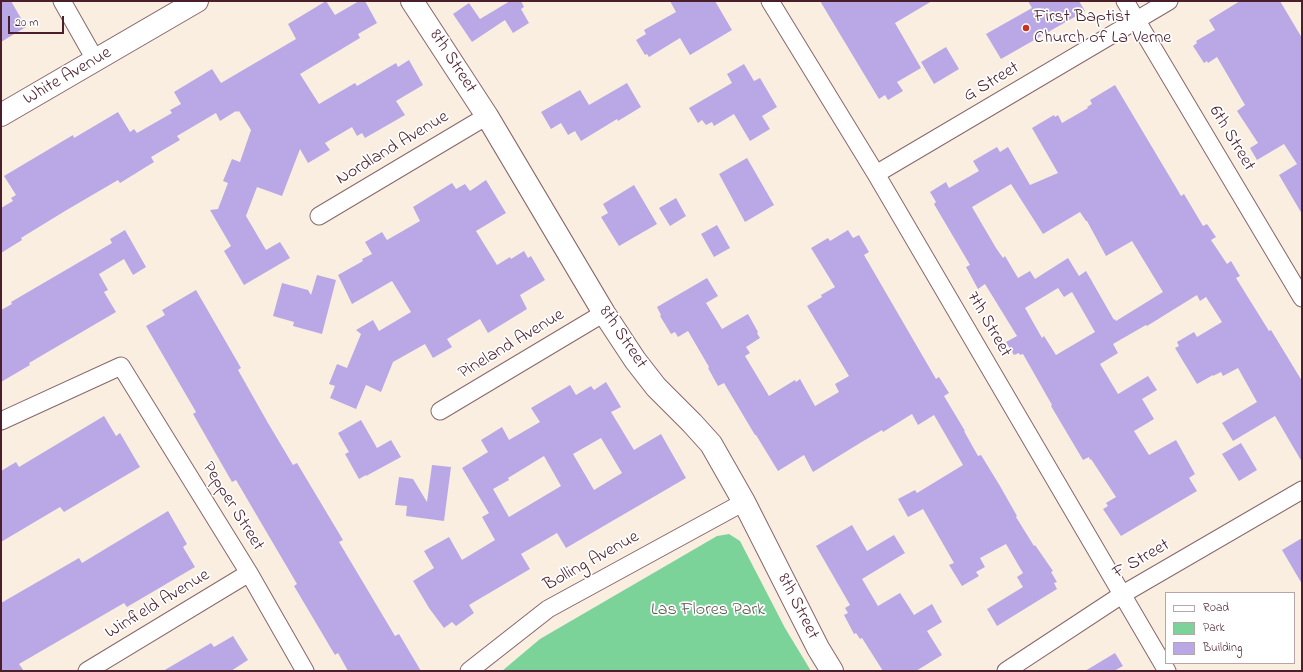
<!DOCTYPE html>
<html>
<head>
<meta charset="utf-8">
<style>
  body { margin:0 }
  #map { position:relative; width:1303px; height:672px; overflow:hidden; background:#faeee1; font-family:"Indie Flower",sans-serif }
  canvas { display:block }
  .frame { position:absolute; inset:0; border:2px solid #4a1f2b; pointer-events:none }
  .legend { position:absolute; left:1165px; top:592px; width:130px; height:72px; box-sizing:border-box; background:#fff; border:1px solid #b7a5aa; margin:0; padding:5px 7px; list-style:none; font-size:12px; color:#4a1f2b }
  .legend li { display:flex; align-items:center; gap:8px; height:20px }
  .legend b { width:20px; border:1px solid #b7a5aa }
  .scale { position:absolute; left:8px; top:16px; width:56px; height:18px; box-sizing:border-box; border:2px solid #4a1f2b; border-top:0; padding-left:5px; font-size:12px; line-height:14px; white-space:nowrap; color:#4a1f2b; -webkit-text-stroke:3px #fff; paint-order:stroke }
</style>
</head>
<body>
<div id="map">
<canvas width="1303" height="672"></canvas>
<div class="frame"></div>
<ul class="legend">
<li><b style="height:5px;background:#fff"></b>Road</li>
<li><b style="height:11px;background:#7bd399"></b>Park</li>
<li><b style="height:11px;background:#baa8e6"></b>Building</li>
</ul>
<div class="scale">20 m</div>
</div>
<script>
const ctx = document.querySelector('canvas').getContext('2d');
ctx.lineJoin = 'round';
function fill(path, color) { ctx.fillStyle = color; ctx.fill(path, 'evenodd'); }
const shape = rows => new Path2D(rows.map(r => 'M' + r).join(''));
function trace(path, color, width, dash) { ctx.strokeStyle = color; ctx.lineWidth = width; ctx.lineCap = dash ? 'butt' : 'round'; ctx.setLineDash(dash || []); ctx.stroke(path); }
function label(font, color, halo, rows, align = 'center') {
  ctx.font = font + ' "Indie Flower",sans-serif'; ctx.lineWidth = 3.5; ctx.setLineDash([]); ctx.textBaseline = 'middle'; ctx.strokeStyle = halo; ctx.fillStyle = color; for (const [text, x, y, turn = 0] of rows) {
    ctx.save(); ctx.translate(x, y); ctx.rotate((+turn || 0) * Math.PI / 180); ctx.textAlign = isNaN(turn) ? turn : align; if (halo) ctx.strokeText(text, 0, 0); ctx.fillText(text, 0, 0); ctx.restore();
  }
}
const green = shape([
  [729,534,740,541,785,628,811,671,502,671,540,639,717,536]
]);
const building = shape([
  [1,1,11,1,26,27,1,42],
  [326,1,335,15,359,1,365,1,377,23,358,34,360,38,300,74,319,104,355,83,357,86,396,63,398,67,409,60,423,85,396,101,405,115,365,138,362,133,357,136,352,127,325,143,330,150,308,163,300,149,282,196,257,187,246,216,266,250,280,242,290,258,244,285,224,251,231,246,210,210,218,209,228,183,223,181,232,159,240,162,251,130,239,111,237,112,236,111,220,121,216,113,177,136,180,140,151,157,154,162,120,183,118,180,65,211,21,238,22,240,1,253,1,208,13,201,11,198,16,195,4,176,73,135,74,138,118,112,130,132,134,129,137,133,172,113,170,110,181,104,174,92,212,69,221,83,296,39,288,24],
  [510,1,521,1,524,7,521,9,529,23,513,33,505,20,472,42,453,14,469,3,480,19],
  [670,1,715,1,732,30,690,55,680,38,649,57,647,54,645,55,636,40,646,34,644,30,676,12],
  [820,1,932,1,895,23,921,68,897,82,903,91,888,100,885,95,879,99],
  [1028,1,1079,1,1085,11,1001,59,986,34,1032,8],
  [1240,1,1280,1,1302,38,1302,214,1279,175,1297,164,1284,144,1257,160,1250,148,1258,143,1237,111,1245,105,1217,57,1208,63,1207,61,1204,63,1193,46,1197,43,1196,41,1215,30,1209,20],
  [946,47,959,69,934,84,921,62],
  [744,64,754,81,760,78,777,107,762,116,770,129,750,141,734,114,714,126,712,122,706,125,702,120,698,123,689,108,732,83,727,74],
  [627,83,641,107,618,121,617,119,581,141,575,131,568,135,561,123,551,129,541,112,580,90,589,105],
  [1115,85,1177,189,1181,196,1184,194,1203,226,1207,224,1216,237,1211,240,1227,264,1231,261,1240,276,1236,278,1269,331,1271,330,1302,381,1302,462,1275,416,1233,441,1222,423,1257,402,1238,368,1223,376,1221,372,1213,376,1213,375,1197,384,1175,348,1179,346,1177,342,1194,332,1197,337,1222,322,1206,297,1200,301,1197,295,1147,326,1146,325,1113,344,1118,353,1100,364,1118,394,1148,376,1157,390,1142,399,1154,419,1134,431,1149,455,1176,440,1195,474,1189,478,1197,491,1121,536,1103,509,1108,506,1106,503,1116,497,1091,459,1090,460,1089,457,1083,460,1051,406,1052,405,1023,354,1020,355,1019,353,1014,355,1006,342,1017,336,985,284,978,289,966,267,970,265,934,204,936,202,930,192,946,182,949,188,979,171,973,161,997,147,1000,152,1008,147,1030,185,1058,173,1032,128,1054,115,1055,117,1058,115,1062,123,1088,108,1087,107,1092,104,1090,100],
  [1011,184,1043,234,1080,212,1086,221,1087,221,1106,256,1132,241,1163,292,1116,321,1115,319,1114,320,1086,271,1079,276,1068,258,1035,279,1030,271,1018,278,1005,256,1003,258,996,248,972,207],
  [1058,288,1064,297,1072,292,1095,332,1056,355,1044,336,1042,338,1025,308],
  [747,158,774,205,745,222,719,174],
  [486,180,506,213,476,231,497,265,510,257,511,259,524,251,528,258,531,256,545,280,520,295,527,309,488,333,480,319,447,339,452,347,433,358,425,344,393,362,381,392,366,385,356,409,330,398,335,386,329,384,337,364,347,368,361,334,356,330,373,320,379,331,411,312,392,281,352,304,338,275,363,261,362,259,372,254,365,242,382,232,387,240,420,221,413,207,452,183,456,189,465,184,470,191],
  [634,185,657,224,619,246,601,217,608,213,603,204],
  [676,198,686,216,670,226,659,208],
  [717,225,730,248,714,257,701,234],
  [125,230,146,267,133,275,124,259,99,274,108,290,104,292,116,312,29,363,30,365,1,382,1,310,12,304,11,302,112,243,110,239],
  [848,230,853,238,859,235,869,252,864,255,936,379,939,377,949,393,944,396,965,431,964,431,978,456,981,455,1000,486,1017,516,1016,517,1034,546,1035,545,1053,571,1051,572,1057,582,1054,583,1057,589,997,626,987,609,1023,587,1017,577,1023,573,1006,544,980,558,985,567,976,572,979,576,962,586,949,565,954,563,923,509,908,517,898,499,915,490,917,493,963,465,934,415,918,425,912,414,883,432,882,430,860,443,813,472,804,455,778,471,756,435,755,435,724,383,718,386,708,368,709,367,688,331,678,337,675,332,671,334,660,316,661,315,657,307,707,278,718,296,706,303,722,329,748,314,758,332,757,333,760,338,746,347,750,353,745,356,769,396,795,380,796,382,800,379,815,406,839,392,835,384,849,376,807,306,822,297,821,295,835,287,811,248,828,238,830,241],
  [317,275,336,280,322,334,293,326,294,322,273,316,282,283,308,290,311,295],
  [196,290,241,368,238,370,268,423,293,465,297,463,343,540,339,542,395,636,399,634,421,671,348,671,338,653,335,655,294,586,297,584,236,480,232,482,193,414,196,412,146,326,165,315,162,310],
  [606,382,621,407,611,412,634,450,661,434,686,478,566,548,557,533,521,554,530,569,469,605,474,613,456,626,452,622,444,628,429,608,413,581,434,568,424,551,449,537,462,560,495,540,482,517,489,513,462,468,488,452,481,440,502,427,509,440,540,422,531,408,570,385,576,395,591,386,594,390],
  [601,438,622,473,594,490,573,454],
  [544,456,561,486,509,517,493,489,509,480,508,478],
  [104,416,116,436,120,433,140,467,64,512,60,507,1,542,1,471,16,462,19,467],
  [361,420,377,448,391,440,401,457,366,476,366,475,359,479,345,454,349,452,338,433],
  [1241,443,1257,470,1239,481,1222,454],
  [432,465,451,467,444,521,406,516,407,506,395,505,399,477,413,479,427,502],
  [168,511,187,544,183,547,195,567,127,607,124,603,19,664,24,671,1,671,1,603,79,558,82,563],
  [852,525,867,551,894,535,905,553,862,579,878,606,900,593,914,615,932,604,942,622,927,631,942,655,916,671,883,671,862,638,860,639,856,633,854,634,844,615,848,613,845,608,850,605,816,546],
  [1302,538,1302,584,1282,550],
  [233,636,248,660,231,671,163,671,211,643,214,647],
  [1115,653,1123,666,1114,671,1085,671]
]);
const street = shape([
  [62,1,96,61],
  [770,1,876,174,1167,671],
  [1125,1,1302,298],
  [876,174,1169,1],
  [319,216,487,116],
  [440,411,604,313],
  [1,421,121,366,249,573,305,671],
  [87,671,249,573],
  [469,671,548,609,744,502],
  [1006,671,1123,594,1302,490]
]);
const secondary = shape([
  [412,1,487,116,604,313,635,360,656,387,692,423,711,444,744,502,818,648,832,671],
  [1,115,197,1]
]);
const markers = [
  [1026,28,4,"#c8321e"]
];
const poiNames = [
  ["First Baptist",1034,18],
  ["Church of La Verne",1034,39]
];
const streetNames = [
  ["8th Street",452,62,57],
  ["White Avenue",68,77,-30],
  ["G Street",992,83,-31],
  ["6th Street",1231,139,59],
  ["Nordland Avenue",393,149,-31],
  ["7th Street",988,325,60],
  ["8th Street",622,338,56],
  ["Pineland Avenue",512,345,-31],
  ["Pepper Street",232,507,58],
  ["F Street",1142,560,-30],
  ["Bolling Avenue",592,562,-29],
  ["Winfield Avenue",158,605,-31],
  ["8th Street",797,607,63]
];
const parkNames = [
  ["Las Flores Park",708,611]
];
fill(green, '#7bd399');
fill(building, '#baa8e6');
trace(street, '#88676b', 19);
trace(secondary, '#88676b', 24);
trace(street, '#fff', 17);
trace(secondary, '#fff', 22);
for (const [x, y, r, color] of markers) { const dot = new Path2D(); dot.arc(x, y, r, 0, 2 * Math.PI); ctx.fillStyle = color; ctx.fill(dot); trace(dot, '#fff', 1.5); }
label('18px', '#4a1f2b', '#fff', poiNames, 'left');
label('18px', '#4a1f2b', '#fff', streetNames);
label('18px', '#5b5e52', '#fff', parkNames);
</script>
</body>
</html>
